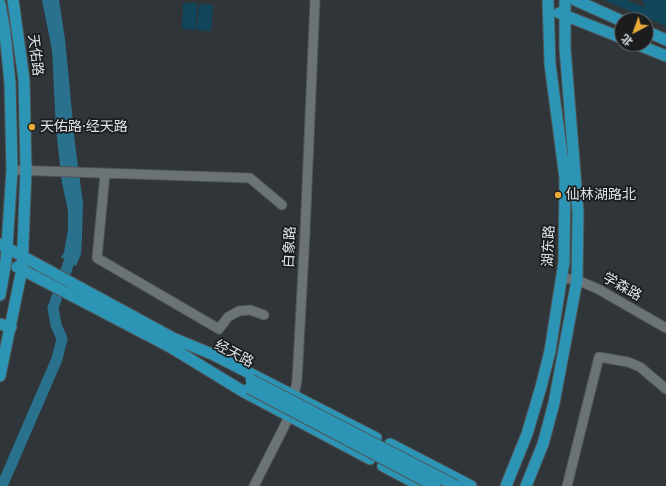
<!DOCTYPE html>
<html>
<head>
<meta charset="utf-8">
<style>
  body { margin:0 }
  #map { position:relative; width:666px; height:486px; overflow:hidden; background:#2f3538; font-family:"Noto Sans","Noto Sans SC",sans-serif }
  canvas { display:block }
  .north { position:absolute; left:614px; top:12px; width:40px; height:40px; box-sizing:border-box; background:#1a1c1e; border:1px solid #686b6d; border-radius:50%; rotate:221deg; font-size:11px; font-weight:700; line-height:16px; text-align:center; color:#dee2e4 }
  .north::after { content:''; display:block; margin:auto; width:14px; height:18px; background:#e9aa38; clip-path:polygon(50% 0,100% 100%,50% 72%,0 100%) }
</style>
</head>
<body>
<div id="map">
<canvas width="666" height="486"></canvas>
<div class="north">北</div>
</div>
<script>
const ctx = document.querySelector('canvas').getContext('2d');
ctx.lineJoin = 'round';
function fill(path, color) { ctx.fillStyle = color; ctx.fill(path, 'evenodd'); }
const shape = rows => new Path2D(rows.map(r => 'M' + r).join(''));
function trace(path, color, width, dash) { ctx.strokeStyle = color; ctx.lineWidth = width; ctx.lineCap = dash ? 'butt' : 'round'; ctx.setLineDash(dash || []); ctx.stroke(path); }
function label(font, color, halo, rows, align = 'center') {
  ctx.font = font + ' "Noto Sans","Noto Sans SC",sans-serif'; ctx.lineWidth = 3.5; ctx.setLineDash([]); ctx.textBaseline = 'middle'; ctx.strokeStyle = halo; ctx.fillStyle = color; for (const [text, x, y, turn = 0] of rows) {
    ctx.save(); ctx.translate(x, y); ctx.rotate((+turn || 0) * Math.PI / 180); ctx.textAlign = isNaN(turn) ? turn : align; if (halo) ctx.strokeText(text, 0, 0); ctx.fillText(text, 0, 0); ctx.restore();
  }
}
const green = shape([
  [604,0,628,0,630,2,646,7,642,0,666,0,666,26],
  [183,3,197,3,196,30,182,29],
  [199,4,213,5,211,31,197,30]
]);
const water = shape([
  [42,0,59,0,65,39,75,144,83,203,82,238,81,254,76,266,61,257,64,253,68,229,68,211,62,183,56,129,52,50]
]);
const river = shape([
  [2,486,57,359,62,339,56,325,53,308,74,248]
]);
const minor = shape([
  [12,170,250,178,282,205],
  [105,174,97,258,219,329,228,317,239,311,250,310,264,315],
  [563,278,577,280,598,289,666,328],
  [254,486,284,427,289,416,297,381,305,233,315,0],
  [567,486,599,357,628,362,640,367,666,389]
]);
const major = shape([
  [575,0,622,21],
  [0,4,5,33,10,83,12,170,6,261,0,295],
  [559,13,622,38],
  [646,31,666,40],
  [636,44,666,56],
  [0,244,173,338],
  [17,267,172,348],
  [0,324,11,327],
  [167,345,244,392,370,459,376,438,214,355,168,336],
  [0,376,22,269,26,170,24,80,13,0],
  [421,486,383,466,390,444,471,486],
  [506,486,527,434,541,387,550,351,564,262,565,178,550,64,548,0],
  [526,486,543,444,554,403,577,280,578,212,565,48,565,0]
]);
const majorBridge = shape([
  [251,380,456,486],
  [249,388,435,486]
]);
const markers = [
  [32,127,4,"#e9aa38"],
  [558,195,4,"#e9aa38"]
];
const streetNames = [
  ["天佑路",35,55,83],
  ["湖东路",549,246,-87],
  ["白象路",290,247,-87],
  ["学森路",622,287,29],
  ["经天路",234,354,28]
];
const poiNames = [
  ["天佑路·经天路",40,127],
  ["仙林湖路北",566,195]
];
fill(green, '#11465a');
fill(water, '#2a718d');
trace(river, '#2a718d', 11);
trace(minor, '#4f5456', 11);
trace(major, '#4f5456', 13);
trace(minor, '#6c7376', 9);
trace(major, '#2c95b6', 11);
trace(majorBridge, '#4f5456', 13, []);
trace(majorBridge, '#2c95b6', 11);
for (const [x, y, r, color] of markers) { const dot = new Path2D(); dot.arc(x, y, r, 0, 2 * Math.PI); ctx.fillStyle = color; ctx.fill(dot); trace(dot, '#1a1c1e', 1.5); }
label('14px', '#dee2e4', '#1a1c1e', streetNames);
label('14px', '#dee2e4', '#1a1c1e', poiNames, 'left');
</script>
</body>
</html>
